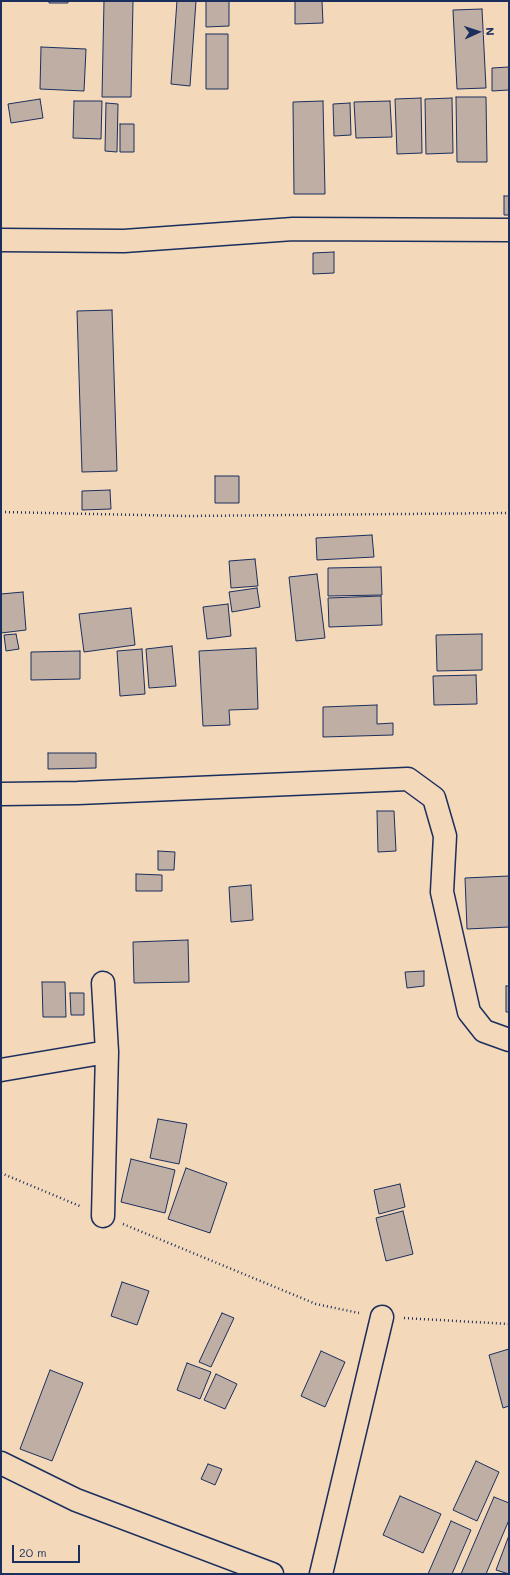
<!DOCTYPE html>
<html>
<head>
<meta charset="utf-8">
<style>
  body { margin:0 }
  #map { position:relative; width:510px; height:1575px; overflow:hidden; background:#f3d8ba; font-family:Mali,sans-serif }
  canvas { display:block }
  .frame { position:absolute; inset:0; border:2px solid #1b2f5e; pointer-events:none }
  .north { position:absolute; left:458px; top:12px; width:40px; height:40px; -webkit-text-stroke:3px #f3d8ba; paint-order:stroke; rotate:87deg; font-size:11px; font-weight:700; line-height:16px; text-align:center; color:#1b2f5e }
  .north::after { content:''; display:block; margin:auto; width:14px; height:18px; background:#1b2f5e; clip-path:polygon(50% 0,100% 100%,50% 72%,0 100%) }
  .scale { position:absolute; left:12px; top:1545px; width:68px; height:18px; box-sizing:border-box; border:2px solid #1b2f5e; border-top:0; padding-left:5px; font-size:12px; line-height:14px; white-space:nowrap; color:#1b2f5e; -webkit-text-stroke:3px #f3d8ba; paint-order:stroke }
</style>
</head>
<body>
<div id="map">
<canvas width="510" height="1575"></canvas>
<div class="frame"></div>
<div class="north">N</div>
<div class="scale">20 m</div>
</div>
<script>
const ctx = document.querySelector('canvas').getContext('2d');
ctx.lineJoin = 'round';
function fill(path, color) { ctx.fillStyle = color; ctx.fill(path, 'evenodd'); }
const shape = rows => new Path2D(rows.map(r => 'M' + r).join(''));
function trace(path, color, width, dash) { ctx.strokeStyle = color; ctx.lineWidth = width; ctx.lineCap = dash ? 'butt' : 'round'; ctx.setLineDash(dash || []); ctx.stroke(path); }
const building = shape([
  [49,1,68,1,68,3,49,3,49,1],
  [104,1,133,1,131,97,102,97,104,1],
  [177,1,196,1,190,86,171,84,177,1],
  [206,1,229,1,229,26,206,27,206,1],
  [295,1,322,1,323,23,295,24,295,1],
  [482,9,486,88,457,89,453,10,482,9],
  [206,34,228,34,228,89,206,89,206,34],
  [41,47,86,49,84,91,40,89,41,47],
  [509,67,509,90,492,91,492,68,509,67],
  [456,97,486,97,487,162,457,162,456,97],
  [421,98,422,153,397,154,395,99,421,98],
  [452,98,453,153,426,154,425,99,452,98],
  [40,99,43,118,11,123,8,104,40,99],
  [74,101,102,101,101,139,73,138,74,101],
  [323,101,325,194,294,194,293,102,323,101],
  [390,101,392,137,356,138,354,102,390,101],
  [106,103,118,104,117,152,105,151,106,103],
  [350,103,351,135,334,136,333,104,350,103],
  [120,124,134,124,134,152,120,152,120,124],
  [504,196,509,196,509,215,504,215,504,196],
  [334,252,334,273,313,274,313,253,334,252],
  [112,310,117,471,82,472,77,311,112,310],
  [215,476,239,476,239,503,215,503,215,476],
  [110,490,111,509,82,510,82,491,110,490],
  [372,535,374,557,317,560,316,538,372,535],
  [255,559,258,586,231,588,229,561,255,559],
  [381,567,382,595,328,596,328,568,381,567],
  [317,574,325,638,296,641,289,577,317,574],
  [257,588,260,607,232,612,229,592,257,588],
  [23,592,26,630,1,633,1,594,23,592],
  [381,596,382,625,329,627,328,598,381,596],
  [228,604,231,636,207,639,203,607,228,604],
  [131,608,135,645,84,652,79,614,131,608],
  [16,634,19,649,6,651,4,635,16,634],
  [482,634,482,670,437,671,436,635,482,634],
  [172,646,176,686,149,688,146,649,172,646],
  [256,648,258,709,229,710,230,725,203,726,199,651,256,648],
  [142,649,145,694,120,696,117,651,142,649],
  [80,651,80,679,31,680,31,652,80,651],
  [476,675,477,704,434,705,433,676,476,675],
  [377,705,377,724,393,723,393,735,323,737,323,707,377,705],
  [48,753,96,753,96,768,48,769,48,753],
  [377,811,394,811,396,851,378,852,377,811],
  [158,851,175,852,174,870,158,870,158,851],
  [136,874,162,875,162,891,136,891,136,874],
  [509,876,509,927,467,929,465,878,509,876],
  [251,885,253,920,231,922,229,887,251,885],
  [188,940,189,982,134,983,133,942,188,940],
  [424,971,424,986,407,988,405,972,424,971],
  [42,982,65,982,66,1017,43,1017,42,982],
  [506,986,509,986,509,1012,506,1012,506,986],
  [70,993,84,993,84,1015,71,1015,70,993],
  [158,1119,187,1124,179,1164,150,1158,158,1119],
  [131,1159,175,1170,165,1213,121,1202,131,1159],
  [186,1168,227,1183,210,1233,168,1219,186,1168],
  [400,1184,405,1207,379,1214,374,1190,400,1184],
  [403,1211,413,1254,386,1261,376,1218,403,1211],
  [122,1282,149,1291,137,1325,111,1316,122,1282],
  [222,1313,234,1318,211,1367,199,1362,222,1313],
  [509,1349,509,1406,503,1408,489,1355,509,1349],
  [321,1351,345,1362,325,1407,301,1396,321,1351],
  [187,1363,211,1372,200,1399,177,1390,187,1363],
  [50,1370,83,1383,52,1461,20,1449,50,1370],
  [216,1374,237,1384,225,1409,204,1400,216,1374],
  [476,1461,499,1472,477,1521,453,1510,476,1461],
  [208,1464,222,1469,215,1485,201,1479,208,1464],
  [400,1496,441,1514,423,1553,383,1535,400,1496],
  [494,1497,509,1503,509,1520,486,1574,461,1574,494,1497],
  [451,1521,471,1530,452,1574,428,1574,451,1521],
  [508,1538,509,1539,509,1574,496,1570,508,1538]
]);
const path = shape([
  [1,512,187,516,509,513],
  [1,1173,82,1207],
  [123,1224,316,1304,359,1313],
  [404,1318,509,1324]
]);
const minor = shape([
  [1,240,124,241,293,229,509,230],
  [1,794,78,793,408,779,434,798,445,836,442,892,469,1012,484,1031,509,1040],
  [103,983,107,1052,103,1216],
  [1,1070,107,1052],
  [1,1463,76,1500,272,1574],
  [321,1574,382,1317]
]);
fill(building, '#beaea4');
trace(building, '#1b2f5e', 1);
trace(minor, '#1b2f5e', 25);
trace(path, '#1b2f5e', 2.5, [1, 3]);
trace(minor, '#f3d8ba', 22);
</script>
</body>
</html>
